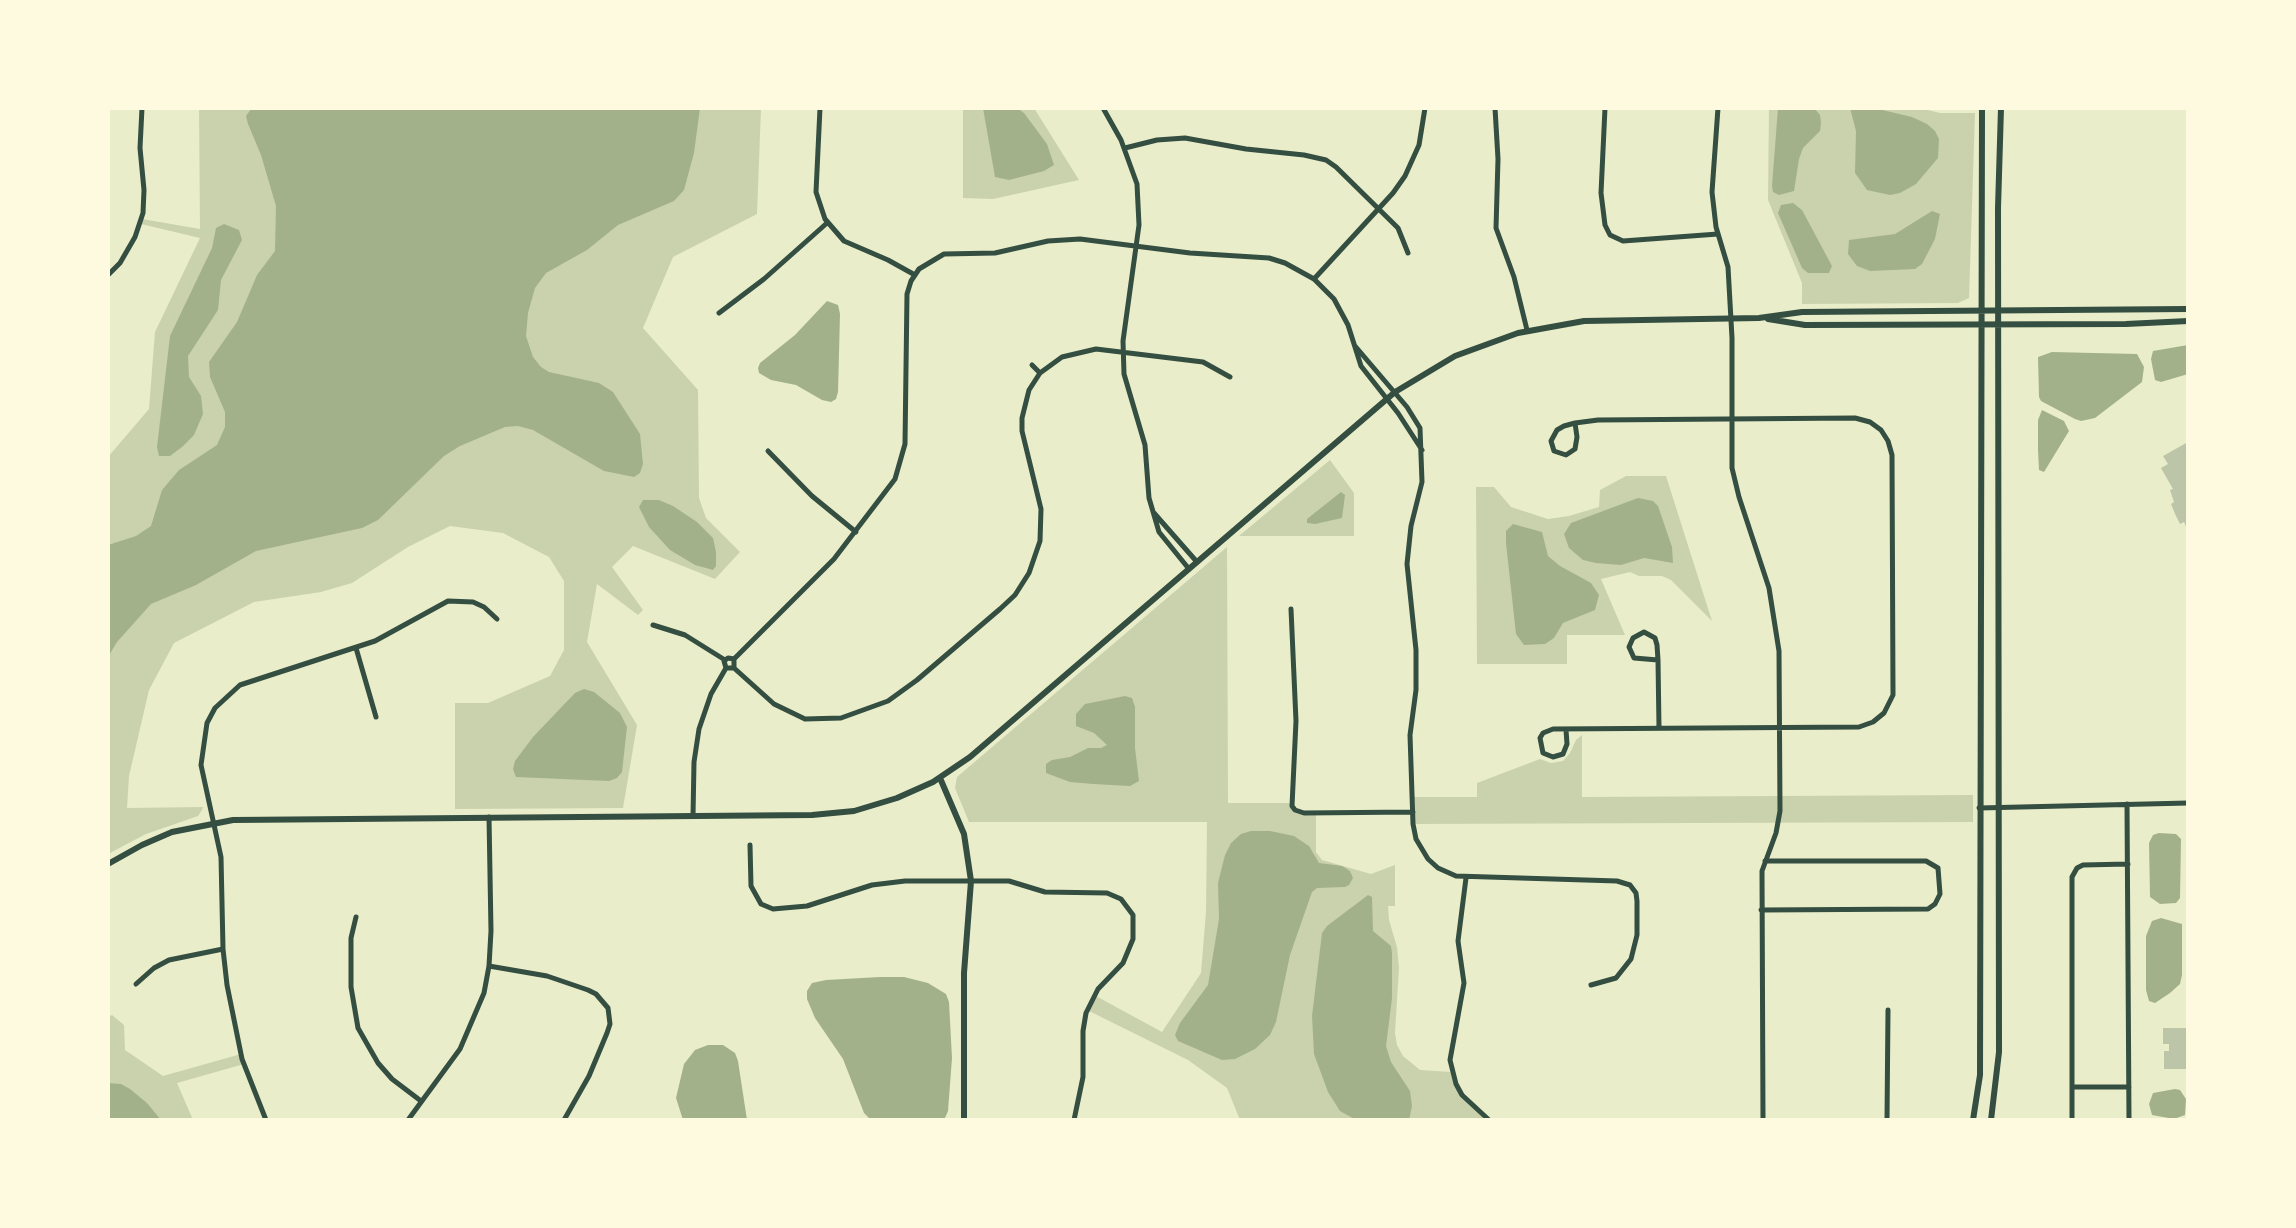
<!DOCTYPE html>
<html>
<head>
<meta charset="utf-8">
<style>
  body { margin:0 }
  #map { position:relative; width:2296px; height:1228px; overflow:hidden; background:#e9edc9; font-family:Montserrat,sans-serif }
  canvas { display:block }
  .frame { position:absolute; inset:0; border:110px solid #fefae0; pointer-events:none }
</style>
</head>
<body>
<div id="map">
<canvas width="2296" height="1228"></canvas>
<div class="frame"></div>
</div>
<script>
const ctx = document.querySelector('canvas').getContext('2d');
ctx.lineJoin = 'round';
function fill(path, color) { ctx.fillStyle = color; ctx.fill(path, 'evenodd'); }
const shape = rows => new Path2D(rows.map(r => 'M' + r).join(''));
function trace(path, color, width, dash) { ctx.strokeStyle = color; ctx.lineWidth = width; ctx.lineCap = dash ? 'butt' : 'round'; ctx.setLineDash(dash || []); ctx.stroke(path); }
const green = shape([
  [199,108,761,108,757,214,673,257,643,328,698,390,699,498,706,518,740,552,715,579,633,546,612,567,643,610,638,615,597,584,587,642,637,725,623,808,455,809,455,703,488,703,550,676,564,650,564,581,549,557,503,533,450,526,408,547,352,583,321,592,254,602,174,643,149,690,129,776,127,808,203,807,202,810,198,816,146,834,108,854,108,457,149,409,155,332,200,238,141,224,142,219,200,229],
  [963,108,1034,108,1079,180,993,199,963,198],
  [1769,108,1920,108,1940,113,1975,113,1969,298,1958,303,1802,304,1802,283,1768,200],
  [1330,460,1354,493,1354,536,1239,536],
  [1626,476,1666,476,1712,621,1671,580,1662,576,1639,576,1630,572,1601,579,1625,635,1567,635,1567,664,1477,664,1476,487,1494,487,1511,507,1548,519,1569,516,1599,507,1600,490],
  [1227,547,1228,803,1292,803,1295,810,1316,813,1316,852,1322,860,1371,874,1395,865,1395,906,1388,906,1389,920,1397,947,1399,968,1395,1033,1397,1045,1403,1056,1420,1070,1452,1072,1456,1084,1484,1117,1482,1120,1240,1120,1227,1088,1188,1060,1087,1010,1094,995,1162,1032,1201,973,1206,912,1207,822,969,822,955,788,957,777],
  [1582,735,1582,797,1973,795,1973,822,1413,824,1413,797,1477,797,1477,783,1540,759,1551,763,1563,761,1570,753,1576,740],
  [112,1015,124,1025,125,1050,163,1076,241,1054,244,1064,177,1083,193,1120,108,1120,108,1017]
]);
const water = shape([
  [700,108,694,153,684,190,674,201,618,225,587,250,546,273,535,288,528,313,526,336,533,357,541,367,549,372,599,383,613,392,640,434,643,464,640,473,634,477,604,471,533,430,518,426,505,427,460,446,444,456,378,520,362,528,256,551,196,585,151,604,117,642,108,657,108,545,136,536,151,526,162,490,179,470,217,445,225,427,225,412,210,377,209,362,237,322,257,275,275,251,276,206,261,155,248,124,246,116,251,109],
  [983,108,1017,108,1024,113,1047,144,1054,165,1044,171,1009,180,995,177],
  [1778,108,1815,109,1820,115,1821,123,1820,131,1803,148,1799,159,1794,191,1779,195,1773,192,1772,186],
  [1850,108,1874,108,1912,117,1927,124,1935,131,1939,139,1938,158,1916,184,1900,193,1890,195,1867,190,1855,173,1856,131],
  [1793,203,1802,210,1832,266,1829,273,1808,273,1802,268,1778,213,1781,205],
  [1932,211,1940,214,1935,239,1922,264,1915,269,1870,271,1857,266,1848,254,1849,240,1895,234],
  [224,224,239,230,242,240,221,280,218,310,188,356,189,377,201,396,203,414,194,435,182,447,170,456,159,456,157,447,170,336,212,248,216,228],
  [827,301,838,305,840,314,838,392,836,399,831,402,822,400,796,385,771,380,759,373,758,368,760,363,795,335],
  [2188,345,2188,374,2161,382,2155,380,2151,359,2153,351],
  [2052,352,2137,354,2144,367,2142,382,2095,418,2081,421,2075,419,2041,401,2039,397,2038,357],
  [2042,410,2064,421,2069,431,2044,472,2039,470,2038,450,2038,420],
  [1341,492,1345,495,1342,518,1315,524,1307,523,1307,519],
  [1638,498,1653,501,1658,506,1672,547,1673,563,1644,558,1621,565,1596,563,1583,560,1569,548,1564,534,1571,523],
  [643,500,659,500,673,506,697,522,713,538,716,552,716,566,713,570,695,565,670,550,649,527,639,507],
  [1513,524,1542,532,1548,556,1560,566,1591,583,1599,595,1595,610,1563,623,1554,638,1545,644,1524,645,1516,634,1506,543,1506,531],
  [584,689,594,692,620,713,627,727,622,772,617,778,609,781,516,777,513,769,515,761,533,737,575,693],
  [1125,696,1132,698,1135,707,1135,748,1139,781,1130,786,1093,784,1070,782,1046,773,1046,764,1052,760,1070,757,1088,748,1101,748,1107,745,1094,733,1076,726,1076,714,1085,704],
  [1251,831,1270,831,1294,836,1309,846,1319,863,1342,866,1350,871,1353,878,1349,885,1345,887,1317,888,1312,892,1290,955,1276,1022,1270,1035,1255,1049,1235,1059,1222,1060,1178,1041,1175,1035,1180,1023,1208,985,1219,919,1218,883,1225,855,1231,843,1241,834],
  [2159,833,2176,834,2181,839,2180,898,2176,903,2160,904,2150,897,2149,843,2153,835],
  [1368,895,1372,897,1373,931,1391,946,1392,953,1392,998,1386,1046,1391,1062,1410,1091,1412,1106,1409,1120,1356,1120,1340,1111,1328,1092,1314,1054,1312,1016,1322,933,1327,926],
  [2161,918,2182,924,2182,975,2180,984,2170,993,2155,1003,2149,1001,2146,990,2146,936,2152,921],
  [880,977,904,977,928,983,946,994,949,1002,952,1058,948,1111,944,1120,871,1120,864,1113,843,1059,815,1018,807,999,807,991,812,983,826,980],
  [708,1045,723,1045,735,1053,738,1061,747,1120,683,1120,676,1098,684,1064,695,1050],
  [108,1083,121,1084,130,1089,147,1103,161,1120,108,1119],
  [2175,1089,2180,1090,2186,1099,2185,1115,2174,1119,2152,1115,2149,1104,2153,1093]
]);
const building = shape([
  [2188,442,2188,531,2184,522,2180,524,2176,516,2171,504,2174,502,2170,490,2173,489,2161,468,2168,464,2163,456],
  [2163,1028,2188,1028,2188,1069,2164,1069,2164,1051,2169,1051,2169,1044,2163,1044]
]);
const minor = shape([
  [820,108,816,192,825,219,844,241,888,260,915,275],
  [1103,108,1121,140,1137,184,1139,225,1123,341,1124,374,1145,445,1149,498,1159,532,1189,569],
  [1495,108,1498,159,1496,228,1514,277,1527,330],
  [1605,108,1601,193,1605,225,1610,235,1623,241,1718,234],
  [1718,108,1712,192,1716,227,1728,267,1732,338,1732,468,1739,497,1769,588,1779,651,1780,811,1776,833,1762,871,1763,1120],
  [1125,148,1157,140,1185,138,1246,149,1304,155,1326,160,1336,167,1398,228,1408,253],
  [108,275,120,263,135,237,143,213,144,190,140,148,142,108],
  [1314,279,1393,193,1405,176,1419,145,1425,108],
  [719,313,764,279,827,223],
  [1355,346,1407,407,1420,428,1422,482,1411,526,1407,564,1416,650,1416,690,1410,735,1413,824,1416,839,1428,859,1438,868,1456,876,1617,881,1630,885,1636,893,1637,901,1637,935,1631,959,1616,978,1591,985],
  [1032,365,1040,373],
  [768,451,812,496,856,532],
  [1154,513,1197,562],
  [1291,609,1296,721,1292,806,1295,810,1304,813,1413,812],
  [653,625,685,635,725,660],
  [356,648,376,717],
  [734,659,834,559,895,479,905,444,907,294,911,281,919,269,944,254,995,253,1048,241,1080,239,1190,253,1269,258,1285,263,1314,279,1334,299,1348,325,1361,366,1398,413,1422,450],
  [1658,660,1634,658,1629,647,1633,638,1644,632,1655,638,1657,645,1658,660,1659,728],
  [734,668,774,704,805,719,841,718,888,701,917,680,1000,609,1015,595,1029,573,1040,541,1041,509,1022,431,1022,418,1029,390,1040,373,1062,357,1096,349,1203,362,1230,377],
  [1566,730,1567,744,1563,754,1553,757,1543,753,1540,738,1543,733,1553,729,1859,727,1873,722,1884,713,1893,695,1892,455,1888,441,1881,430,1870,422,1855,418,1598,420,1575,423,1564,426,1557,430,1551,441,1554,451,1566,455,1575,449,1577,437,1575,423],
  [2127,804,2129,1120],
  [1979,808,2188,803],
  [693,816,694,762,699,729,711,694,726,668,724,661,728,658,734,659,734,668,726,668],
  [750,845,751,886,761,904,773,909,807,906,872,885,905,881,1009,881,1045,892,1107,893,1121,899,1133,915,1133,939,1123,963,1098,989,1086,1013,1083,1031,1083,1077,1074,1120],
  [1466,878,1458,941,1464,983,1450,1060,1456,1084,1462,1095,1489,1120],
  [1761,910,1928,909,1935,904,1940,894,1938,868,1926,861,1765,861],
  [356,917,351,938,351,987,358,1028,378,1063,392,1079,421,1101],
  [489,966,547,976,588,990,596,994,608,1008,610,1024,607,1033,589,1076,564,1120],
  [136,984,154,968,169,960,223,949],
  [2072,1087,2129,1087],
  [266,1120,242,1059,227,985,223,949,221,857,201,765,207,723,215,708,240,685,375,641,448,601,473,602,484,607,497,619],
  [408,1120,460,1049,484,993,489,966,491,931,489,817],
  [1887,1120,1888,1010],
  [2072,1120,2072,877,2077,868,2083,865,2128,864]
]);
const tertiary = shape([
  [1768,319,1805,325,2126,324,2188,321],
  [940,778,964,834,971,881,964,973,964,1120],
  [108,864,142,845,172,832,233,820,812,815,854,811,897,798,933,782,970,757,1395,392,1455,356,1518,333,1584,321,1759,318,1802,312,2188,309],
  [1973,1120,1980,1075,1982,108],
  [1991,1120,1999,1052,1998,208,2001,108]
]);
fill(green, '#cad2ad');
fill(water, '#a3b18a');
fill(building, '#bcc5a7');
trace(minor, '#344e41', 5);
trace(tertiary, '#344e41', 6);
</script>
</body>
</html>
